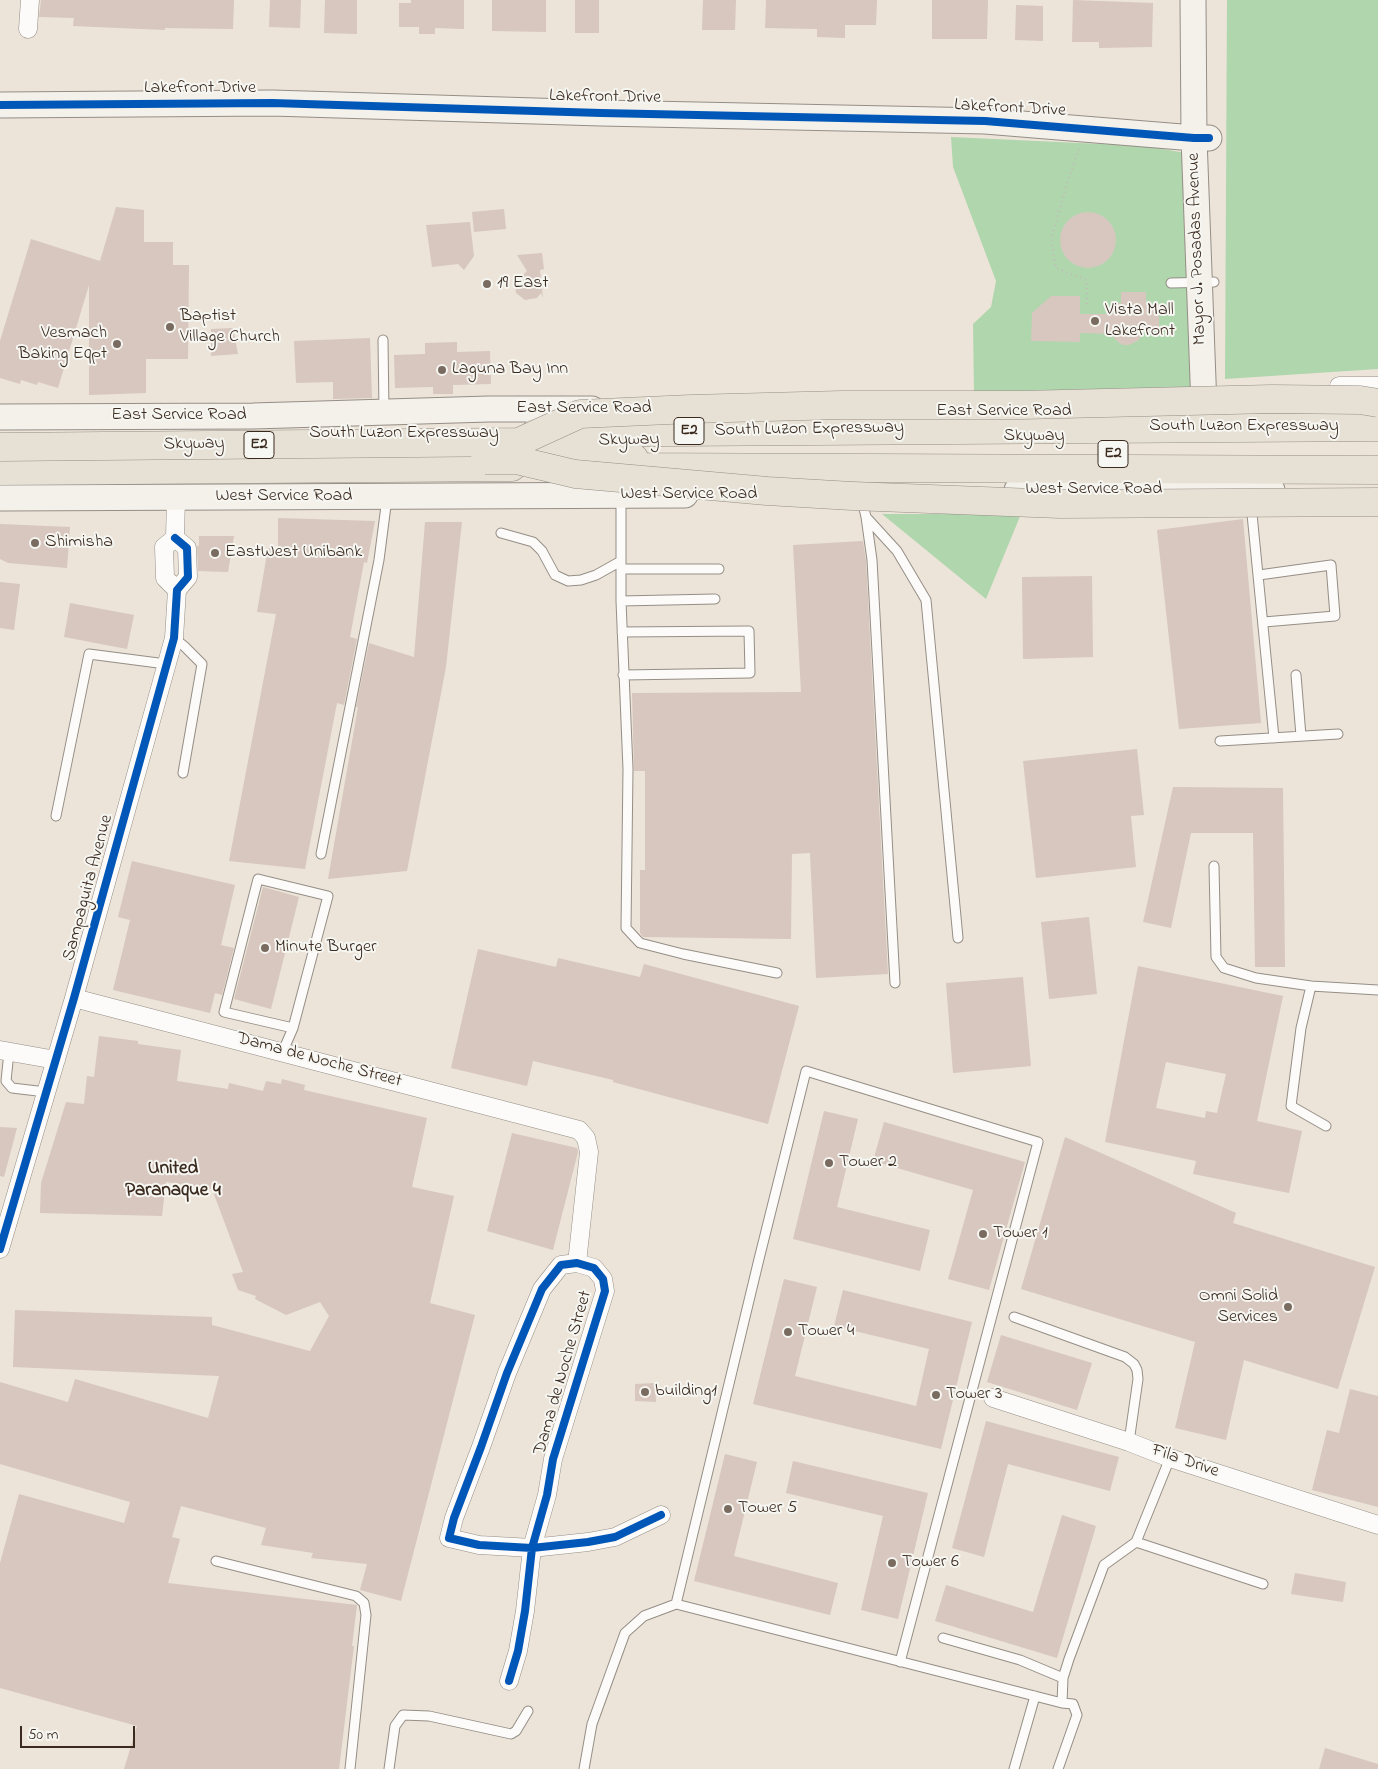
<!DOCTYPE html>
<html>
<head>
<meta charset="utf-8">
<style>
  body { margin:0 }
  #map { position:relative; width:1378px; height:1769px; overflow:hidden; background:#ece4d8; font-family:"Indie Flower",sans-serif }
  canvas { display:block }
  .scale { position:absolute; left:20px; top:1726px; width:115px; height:22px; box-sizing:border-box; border:2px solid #3b2a1e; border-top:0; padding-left:6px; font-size:15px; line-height:18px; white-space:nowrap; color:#3b2a1e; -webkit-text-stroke:4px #f6f6f2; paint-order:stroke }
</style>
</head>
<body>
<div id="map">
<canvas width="1378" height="1769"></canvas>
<div class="scale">50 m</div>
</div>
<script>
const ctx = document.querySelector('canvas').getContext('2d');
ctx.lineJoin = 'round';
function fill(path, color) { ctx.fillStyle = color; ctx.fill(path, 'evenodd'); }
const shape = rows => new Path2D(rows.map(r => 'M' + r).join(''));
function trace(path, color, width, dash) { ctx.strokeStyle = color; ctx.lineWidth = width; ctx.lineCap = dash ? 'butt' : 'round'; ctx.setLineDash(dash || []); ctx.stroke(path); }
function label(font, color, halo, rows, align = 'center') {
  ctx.font = font + ' "Indie Flower",sans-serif'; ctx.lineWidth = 4; ctx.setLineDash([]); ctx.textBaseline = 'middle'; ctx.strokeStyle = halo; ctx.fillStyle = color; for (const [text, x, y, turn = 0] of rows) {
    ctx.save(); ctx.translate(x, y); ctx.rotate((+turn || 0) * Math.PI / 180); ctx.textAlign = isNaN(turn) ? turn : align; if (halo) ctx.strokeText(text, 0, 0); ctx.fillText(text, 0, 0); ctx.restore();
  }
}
const green = shape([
  [1227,0,1378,0,1378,369,1225,379],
  [951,137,1144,146,1186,153,1191,395,974,394,973,324,991,307,996,281,953,167],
  [882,514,1021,514,986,599]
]);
const building = shape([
  [41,0,234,0,233,29,165,28,165,30,73,26,74,18,39,17],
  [270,0,301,0,300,28,269,27],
  [325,0,357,0,357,34,324,33],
  [411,0,464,0,464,29,435,28,435,34,419,34,419,27,399,27,399,3,411,3],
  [492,0,546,0,546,32,492,31],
  [575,0,599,0,599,33,575,33],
  [703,0,736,0,735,30,702,30],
  [766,0,877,0,876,25,845,25,845,38,817,37,817,29,765,28],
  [932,0,988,0,987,39,932,39],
  [1073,0,1153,3,1152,47,1099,48,1099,42,1072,42],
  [1016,5,1043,6,1043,41,1015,40],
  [116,207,144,210,144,242,173,242,173,265,189,265,188,359,146,359,146,393,89,395,89,285,58,388,38,382,37,385,21,380,20,384,0,378,0,341,31,239,100,261],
  [504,209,506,229,474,232,472,212],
  '1060 240a28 28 0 1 1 56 0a28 28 0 1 1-56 0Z',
  [470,222,474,256,464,270,458,264,432,267,426,225],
  [542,253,544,269,540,270,543,298,541,293,537,298,525,300,516,293,515,283,527,271,517,255],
  [1121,292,1146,292,1146,304,1159,304,1159,329,1144,328,1139,340,1129,345,1123,345,1118,342,1111,334,1080,333,1080,342,1031,341,1032,313,1051,296,1080,296,1080,314,1113,314,1113,303,1121,303],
  [233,328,238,354,211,356,211,329],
  [370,338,372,398,333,399,333,382,296,383,294,341],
  [457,342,457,352,490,351,491,384,453,385,453,394,433,394,433,387,395,388,394,355,425,354,425,343],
  [278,518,375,521,367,563,364,562,350,637,357,639,344,705,337,703,305,869,229,861,276,614,257,612,268,548,278,551],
  [1243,519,1261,723,1179,729,1157,530],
  [425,522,462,522,446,667,407,871,328,879,358,707,356,707,369,643,414,657],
  [0,524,70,527,67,568,8,563,0,559],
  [199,536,234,536,228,572,198,571,197,546,199,546],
  [863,541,866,561,888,974,816,978,810,853,792,854,791,939,643,937,640,933,640,870,645,870,645,771,634,771,632,693,801,692,793,545],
  [1092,576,1093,657,1023,659,1022,577],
  [0,582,20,584,14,630,0,628],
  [70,603,134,615,127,649,64,637],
  [1137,749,1144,815,1131,816,1136,867,1036,878,1023,761],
  [1173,787,1283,788,1285,967,1255,967,1253,833,1191,833,1171,928,1143,922],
  [132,861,235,885,221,945,234,948,222,995,215,993,210,1013,113,990,130,920,118,917],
  [263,887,299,897,271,1009,234,999],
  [1089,917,1097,994,1049,999,1041,922],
  [478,949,556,967,558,958,640,977,644,964,799,1006,768,1124,613,1082,613,1080,533,1061,527,1086,451,1068],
  [1138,966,1283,996,1257,1121,1302,1131,1289,1193,1193,1174,1196,1161,1105,1142],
  [1166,1062,1226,1074,1217,1113,1206,1111,1205,1118,1156,1108],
  [1023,977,1031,1066,953,1073,946,983],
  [99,1036,138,1041,138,1044,181,1050,177,1081,228,1089,229,1083,263,1091,266,1081,281,1084,282,1079,305,1085,304,1090,427,1118,412,1187,454,1196,430,1303,475,1315,401,1601,360,1590,367,1564,311,1558,313,1553,261,1545,266,1528,181,1506,172,1537,180,1539,168,1583,357,1605,352,1646,354,1646,339,1769,124,1769,137,1726,0,1688,0,1563,19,1494,124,1523,130,1502,0,1464,0,1382,68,1402,75,1379,208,1418,219,1376,13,1367,15,1310,212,1317,212,1325,310,1351,329,1316,320,1302,286,1315,255,1299,256,1296,238,1290,232,1274,243,1272,212,1189,166,1182,162,1216,40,1213,41,1183,66,1102,84,1104,87,1076,94,1077],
  [824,1111,858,1119,837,1207,930,1230,920,1271,793,1239],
  [884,1122,1025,1162,989,1290,948,1279,973,1190,873,1161],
  [0,1127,17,1128,4,1177,0,1176],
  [512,1133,577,1148,578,1152,553,1250,487,1231],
  [1065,1137,1236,1213,1233,1223,1375,1267,1338,1389,1244,1360,1226,1440,1175,1428,1195,1342,1021,1289],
  [784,1279,817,1287,795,1376,916,1406,929,1349,834,1326,843,1290,972,1322,941,1449,753,1404],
  [1001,1335,1092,1363,1077,1410,987,1382],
  [655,1383,656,1402,635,1401,635,1384],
  [1350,1389,1378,1396,1378,1507,1312,1490,1327,1430,1339,1433],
  [986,1421,1119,1457,1110,1491,1008,1464,984,1557,952,1548],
  [725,1454,757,1462,734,1556,838,1583,830,1615,694,1581],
  [793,1461,928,1493,898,1619,861,1610,883,1516,786,1493],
  [1062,1515,1096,1526,1057,1658,935,1621,946,1585,1033,1612],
  [1295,1573,1346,1582,1343,1602,1291,1594],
  [1325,1748,1378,1764,1378,1769,1319,1769]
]);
const path = shape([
  [1079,149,1069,177,1051,239,1056,268,1087,280,1087,306]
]);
const lane = shape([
  [1171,283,1214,282],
  [383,340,384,411],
  [621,497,621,601,628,769,626,928,640,943,683,954,777,973],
  [862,500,866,517,897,551,926,600,958,938],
  [1251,504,1274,738],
  [866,517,872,560,895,983],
  [501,533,533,542,542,551,555,575,568,581,581,580,596,575,621,561],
  [621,569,719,569],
  [1259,575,1331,565,1335,616,1264,622],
  [621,601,715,599],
  [622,632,749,631,750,673,623,675],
  [174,638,184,646,202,664,183,773],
  [1296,675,1301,736],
  [1220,741,1338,734],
  [56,816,89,654,166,664],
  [321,854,379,560,387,498],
  [1214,866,1216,957,1224,968,1256,978,1311,986,1378,990],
  [1311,986,1301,1028,1291,1106,1326,1126],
  [283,1051,293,1028,328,896,258,879,224,1012,293,1028],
  [9,1052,6,1081,12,1088,46,1092],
  [1014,1317,1125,1357,1134,1364,1137,1370,1138,1379,1129,1442],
  [1136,1542,1170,1458],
  [216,1561,356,1596,364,1603,366,1615,350,1769],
  [676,1604,759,1259,806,1071,1038,1142,900,1662],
  [943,1638,1020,1660,1063,1678],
  [1062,1703,1063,1678,1069,1659,1104,1565,1136,1542,1263,1584],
  [389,1769,395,1726,403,1715,429,1716,511,1734,516,1731,528,1711],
  [584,1769,592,1724,625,1633,644,1616,676,1604,1062,1703,1073,1704,1077,1715,1058,1769],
  [1014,1769,1035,1696]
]);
const street = shape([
  [28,29,30,0],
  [1339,386,1378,386],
  [175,538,164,547,165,578,177,590],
  [175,538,176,497],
  [74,998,579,1130,586,1138,589,1152,577,1263],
  [0,1050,56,1060],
  [0,1249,74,998,174,638,177,590,188,577,187,548,175,538],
  [993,1398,1129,1442,1170,1458,1378,1525],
  [509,1681,518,1651,525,1611,532,1548,547,1495,553,1459,605,1291,603,1279,594,1268,577,1263,561,1265,542,1289,507,1373,481,1447,454,1518,449,1538,479,1545,532,1548,588,1542,615,1537,661,1515]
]);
const secondary = shape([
  [1193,0,1194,138,1204,407],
  [0,105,272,103,601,113,985,121,1194,138,1209,138],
  [0,417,253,416,489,409,592,409],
  [1017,490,1272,490],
  [0,498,685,495]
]);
const highway = shape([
  [535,433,1378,427],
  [535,460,634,458],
  [615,467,1378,470],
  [0,471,512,467]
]);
const highwayBridge = shape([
  [0,447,519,442,580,414,691,409,841,405,1022,405,1272,399,1360,400,1378,403],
  [485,460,516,460,575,474,767,491,852,496,1060,504,1378,502]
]);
const cycleway = shape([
  [0,105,272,103,601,113,985,121,1194,138,1209,138],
  [0,1249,74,998,174,638,177,590,188,577,187,548,175,538],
  [509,1681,518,1651,525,1611,532,1548,547,1495,553,1459,605,1291,603,1279,594,1268,577,1263,561,1265,542,1289,507,1373,481,1447,454,1518,449,1538,479,1545,532,1548,588,1542,615,1537,661,1515]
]);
const markers = [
  [487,284,5,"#796b5f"],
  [1095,321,5,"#796b5f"],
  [170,327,5,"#796b5f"],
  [117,344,5,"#796b5f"],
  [442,370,5,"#796b5f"],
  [35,543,5,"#796b5f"],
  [215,553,5,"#796b5f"],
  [265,948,5,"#796b5f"],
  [829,1163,5,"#796b5f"],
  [983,1234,5,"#796b5f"],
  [1288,1307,5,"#796b5f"],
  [788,1332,5,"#796b5f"],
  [645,1392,5,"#796b5f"],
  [936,1395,5,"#796b5f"],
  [728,1509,5,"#796b5f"],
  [892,1563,5,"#796b5f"]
];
const shields = [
  [689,431,30],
  [259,445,30],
  [1113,454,30]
];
const shieldNames = [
  ["E2",689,431],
  ["E2",259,445],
  ["E2",1113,454]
];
const streetNames = [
  ["Lakefront Drive",200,89],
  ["Lakefront Drive",605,98,1],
  ["Lakefront Drive",1010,109,3],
  ["Mayor J. Posadas Avenue",1198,249,-92],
  ["East Service Road",584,409],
  ["East Service Road",1004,412],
  ["East Service Road",179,416],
  ["South Luzon Expressway",1244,427],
  ["South Luzon Expressway",809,430,-1],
  ["South Luzon Expressway",404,434],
  ["Skyway",1034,437],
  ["Skyway",629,441,-1],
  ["Skyway",194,445,-1],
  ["West Service Road",1094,490],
  ["West Service Road",689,495],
  ["West Service Road",284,497],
  ["Sampaguita Avenue",89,888,-75],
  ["Dama de Noche Street",319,1061,15],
  ["Dama de Noche Street",564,1373,-74],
  ["Fila Drive",1185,1462,19]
];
const poiNames = [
  ["19 East",497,284],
  ["Vista Mall",1105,311],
  ["Lakefront",1105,332],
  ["Baptist",180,317],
  ["Village Church",180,338],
  ["Vesmach",107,334,"right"],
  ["Baking Eqpt",107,355,"right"],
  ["Laguna Bay Inn",452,370],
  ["Shimisha",45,543],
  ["EastWest Unibank",225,553],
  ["Minute Burger",275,948],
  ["Tower 2",839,1163],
  ["Tower 1",993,1234],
  ["Omni Solid",1278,1297,"right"],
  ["Services",1278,1318,"right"],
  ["Tower 4",798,1332],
  ["building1",655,1392],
  ["Tower 3",946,1395],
  ["Tower 5",738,1509],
  ["Tower 6",902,1563]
];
const neighbourhoodNames = [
  ["United",173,1170],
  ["Paranaque 4",173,1192]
];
fill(green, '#b0d6ad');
fill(building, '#d7c7be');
trace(lane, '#958e86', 11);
trace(street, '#958e86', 19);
trace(secondary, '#958e86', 27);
trace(highway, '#958e86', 29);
trace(path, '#c0bdb9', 2.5, [1, 4]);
trace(lane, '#fcfbf9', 9);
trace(street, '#fcfbf9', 18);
trace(secondary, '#f4f1eb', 25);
trace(highway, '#e7e1d5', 28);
trace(highwayBridge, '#958e86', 29, []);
trace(highwayBridge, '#e7e1d5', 28);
trace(cycleway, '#0057b8', 8);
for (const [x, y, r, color] of markers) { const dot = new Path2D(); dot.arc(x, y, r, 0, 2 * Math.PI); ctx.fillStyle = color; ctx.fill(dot); trace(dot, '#f6f6f2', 2); }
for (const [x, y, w] of shields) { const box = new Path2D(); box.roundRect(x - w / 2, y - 13.5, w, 27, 4); ctx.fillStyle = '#f6f6f2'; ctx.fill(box); trace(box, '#3b2a1e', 1); }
label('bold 16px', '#3b2a1e', null, shieldNames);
label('18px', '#3b2a1e', '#f6f6f2', streetNames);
label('18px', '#3b2a1e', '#f6f6f2', poiNames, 'left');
label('bold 19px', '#3b2a1e', '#f6f6f2', neighbourhoodNames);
</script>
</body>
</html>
